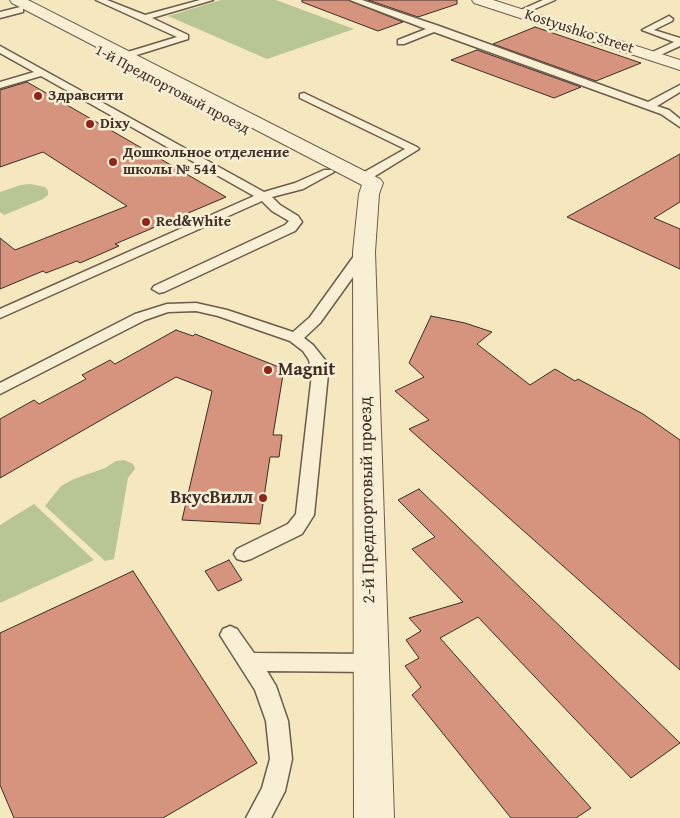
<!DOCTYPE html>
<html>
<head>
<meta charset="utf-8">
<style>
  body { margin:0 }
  canvas { display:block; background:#f5e7be }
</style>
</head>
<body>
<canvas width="680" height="818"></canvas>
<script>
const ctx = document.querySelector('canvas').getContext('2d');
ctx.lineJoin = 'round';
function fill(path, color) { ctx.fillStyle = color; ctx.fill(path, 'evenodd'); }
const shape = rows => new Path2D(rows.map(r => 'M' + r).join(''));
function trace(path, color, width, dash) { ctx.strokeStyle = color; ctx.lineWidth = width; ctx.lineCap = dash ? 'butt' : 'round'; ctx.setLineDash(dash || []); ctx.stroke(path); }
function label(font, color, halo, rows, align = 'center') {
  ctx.font = font + ' "Gentium Book Plus",serif'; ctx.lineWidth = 5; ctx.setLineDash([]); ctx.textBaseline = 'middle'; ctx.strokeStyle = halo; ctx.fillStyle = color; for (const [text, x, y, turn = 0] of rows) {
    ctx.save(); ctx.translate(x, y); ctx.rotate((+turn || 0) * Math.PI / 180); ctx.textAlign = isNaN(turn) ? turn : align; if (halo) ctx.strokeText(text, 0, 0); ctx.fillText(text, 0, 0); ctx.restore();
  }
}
const green = shape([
  [221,0,276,0,354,29,267,59,168,16],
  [30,184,45,187,48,191,48,195,43,199,4,215,0,212,0,192,21,185],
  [124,460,133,464,135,469,128,478,114,559,105,561,45,506,61,486,74,479,105,468,116,461],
  [34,504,94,560,0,603,0,525]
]);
const building = shape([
  [302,0,348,0,403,22,378,31,302,2,302,0],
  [368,0,457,0,457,4,418,17,368,0],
  [535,27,641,63,596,81,493,44,535,27],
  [477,50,581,87,554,98,451,60,477,50],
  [27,82,133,143,226,197,115,244,119,246,80,263,77,261,46,273,43,271,0,289,0,238,15,250,127,206,43,152,0,167,0,90,27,82],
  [680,154,680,202,654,218,680,229,680,269,567,217,680,154],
  [431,316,465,323,492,332,477,344,530,385,555,369,575,381,578,379,643,414,680,440,680,670,409,429,429,420,395,391,424,377,409,363,431,316],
  [176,330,193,336,195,334,284,369,273,435,282,435,279,457,270,457,260,524,182,520,212,391,176,377,0,478,0,419,34,400,39,404,86,379,82,375,110,360,115,364,176,330],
  [419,489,680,743,631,778,478,617,440,638,591,808,576,818,511,818,412,695,421,687,405,666,419,658,406,640,421,631,409,618,463,602,412,549,435,537,398,500,419,489],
  [229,560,242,580,218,591,205,571,229,560],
  [133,571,257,763,163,818,14,818,0,785,0,633,133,571]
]);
const lane = shape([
  [96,0,107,0,145,15,200,0,213,0,152,18,188,35,188,39,124,59,119,56,121,54,177,37,96,0],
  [350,0,362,0,439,26,648,102,680,85,680,92,657,106,669,110,680,119,680,127,661,114,434,32,404,44,398,44,398,40,426,29,350,0],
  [543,0,555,0,521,15,514,13,543,0],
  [20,7,23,8,23,12,0,18,0,12,20,7],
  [669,16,673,19,672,21,654,30,680,38,680,46,654,58,648,58,648,54,674,42,642,30,669,16],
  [0,46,264,192,295,183,324,170,332,170,334,172,303,189,272,197,280,205,298,216,302,222,295,231,164,292,159,293,152,289,154,286,285,225,289,221,272,211,262,201,0,318,0,309,254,196,41,76,0,88,0,82,34,72,0,53,0,46],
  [304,93,417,147,419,149,367,181,359,181,357,178,359,175,405,149,300,98,300,94,304,93],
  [364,248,371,252,320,323,304,338,313,345,325,360,328,374,314,515,302,534,251,559,244,561,237,559,234,554,237,549,288,524,296,514,312,374,309,360,303,351,290,341,218,316,196,311,168,312,145,320,0,394,0,383,135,314,167,304,196,303,227,310,293,332,310,317,359,249,364,248],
  [230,626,237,629,254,653,371,654,378,657,382,663,378,669,371,672,267,671,276,686,288,721,292,759,285,791,271,818,246,818,262,788,270,759,266,721,255,690,220,635,223,629,230,626]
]);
const street = shape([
  [10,0,28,0,380,179,383,183,379,194,375,252,394,818,354,818,353,252,359,194,362,185,12,3,10,0],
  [472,0,493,0,680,60,680,70,474,3,472,0]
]);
const markers = [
  [38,96,5,"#8f2418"],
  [90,124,5,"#8f2418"],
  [113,162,5,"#8f2418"],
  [146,222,5,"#8f2418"],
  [268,370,5,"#8f2418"],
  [263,498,5,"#8f2418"]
];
const farStreetnames = [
  ["Kostyushko Street",579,32,18],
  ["1-й Предпортовый проезд",172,90,28]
];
const farPoinames = [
  ["Здравсити",48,96],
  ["Dixy",100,124],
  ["Дошкольное отделение",123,153],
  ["школы № 544",123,170],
  ["Red&White",156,222]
];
const poiNames = [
  ["Magnit",278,370],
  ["ВкусВилл",253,498,"right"]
];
const streetNames = [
  ["2-й Предпортовый проезд",368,500,-91]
];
fill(green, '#b8c694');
fill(building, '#d6937e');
trace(building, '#3d2e26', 1);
trace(lane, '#6b5c4c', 3);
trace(street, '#6b5c4c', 2);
fill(lane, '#f8efd5');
fill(street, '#f8efd5');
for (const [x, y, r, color] of markers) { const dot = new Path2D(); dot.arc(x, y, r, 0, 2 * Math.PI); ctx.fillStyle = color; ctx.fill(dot); trace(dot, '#f8efd5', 2); }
label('15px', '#3d2e26', '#f8efd5', farStreetnames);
label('bold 15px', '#3d2e26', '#f8efd5', farPoinames, 'left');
label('bold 18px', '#3d2e26', '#f8efd5', poiNames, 'left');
label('18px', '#3d2e26', '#f8efd5', streetNames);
</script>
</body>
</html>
